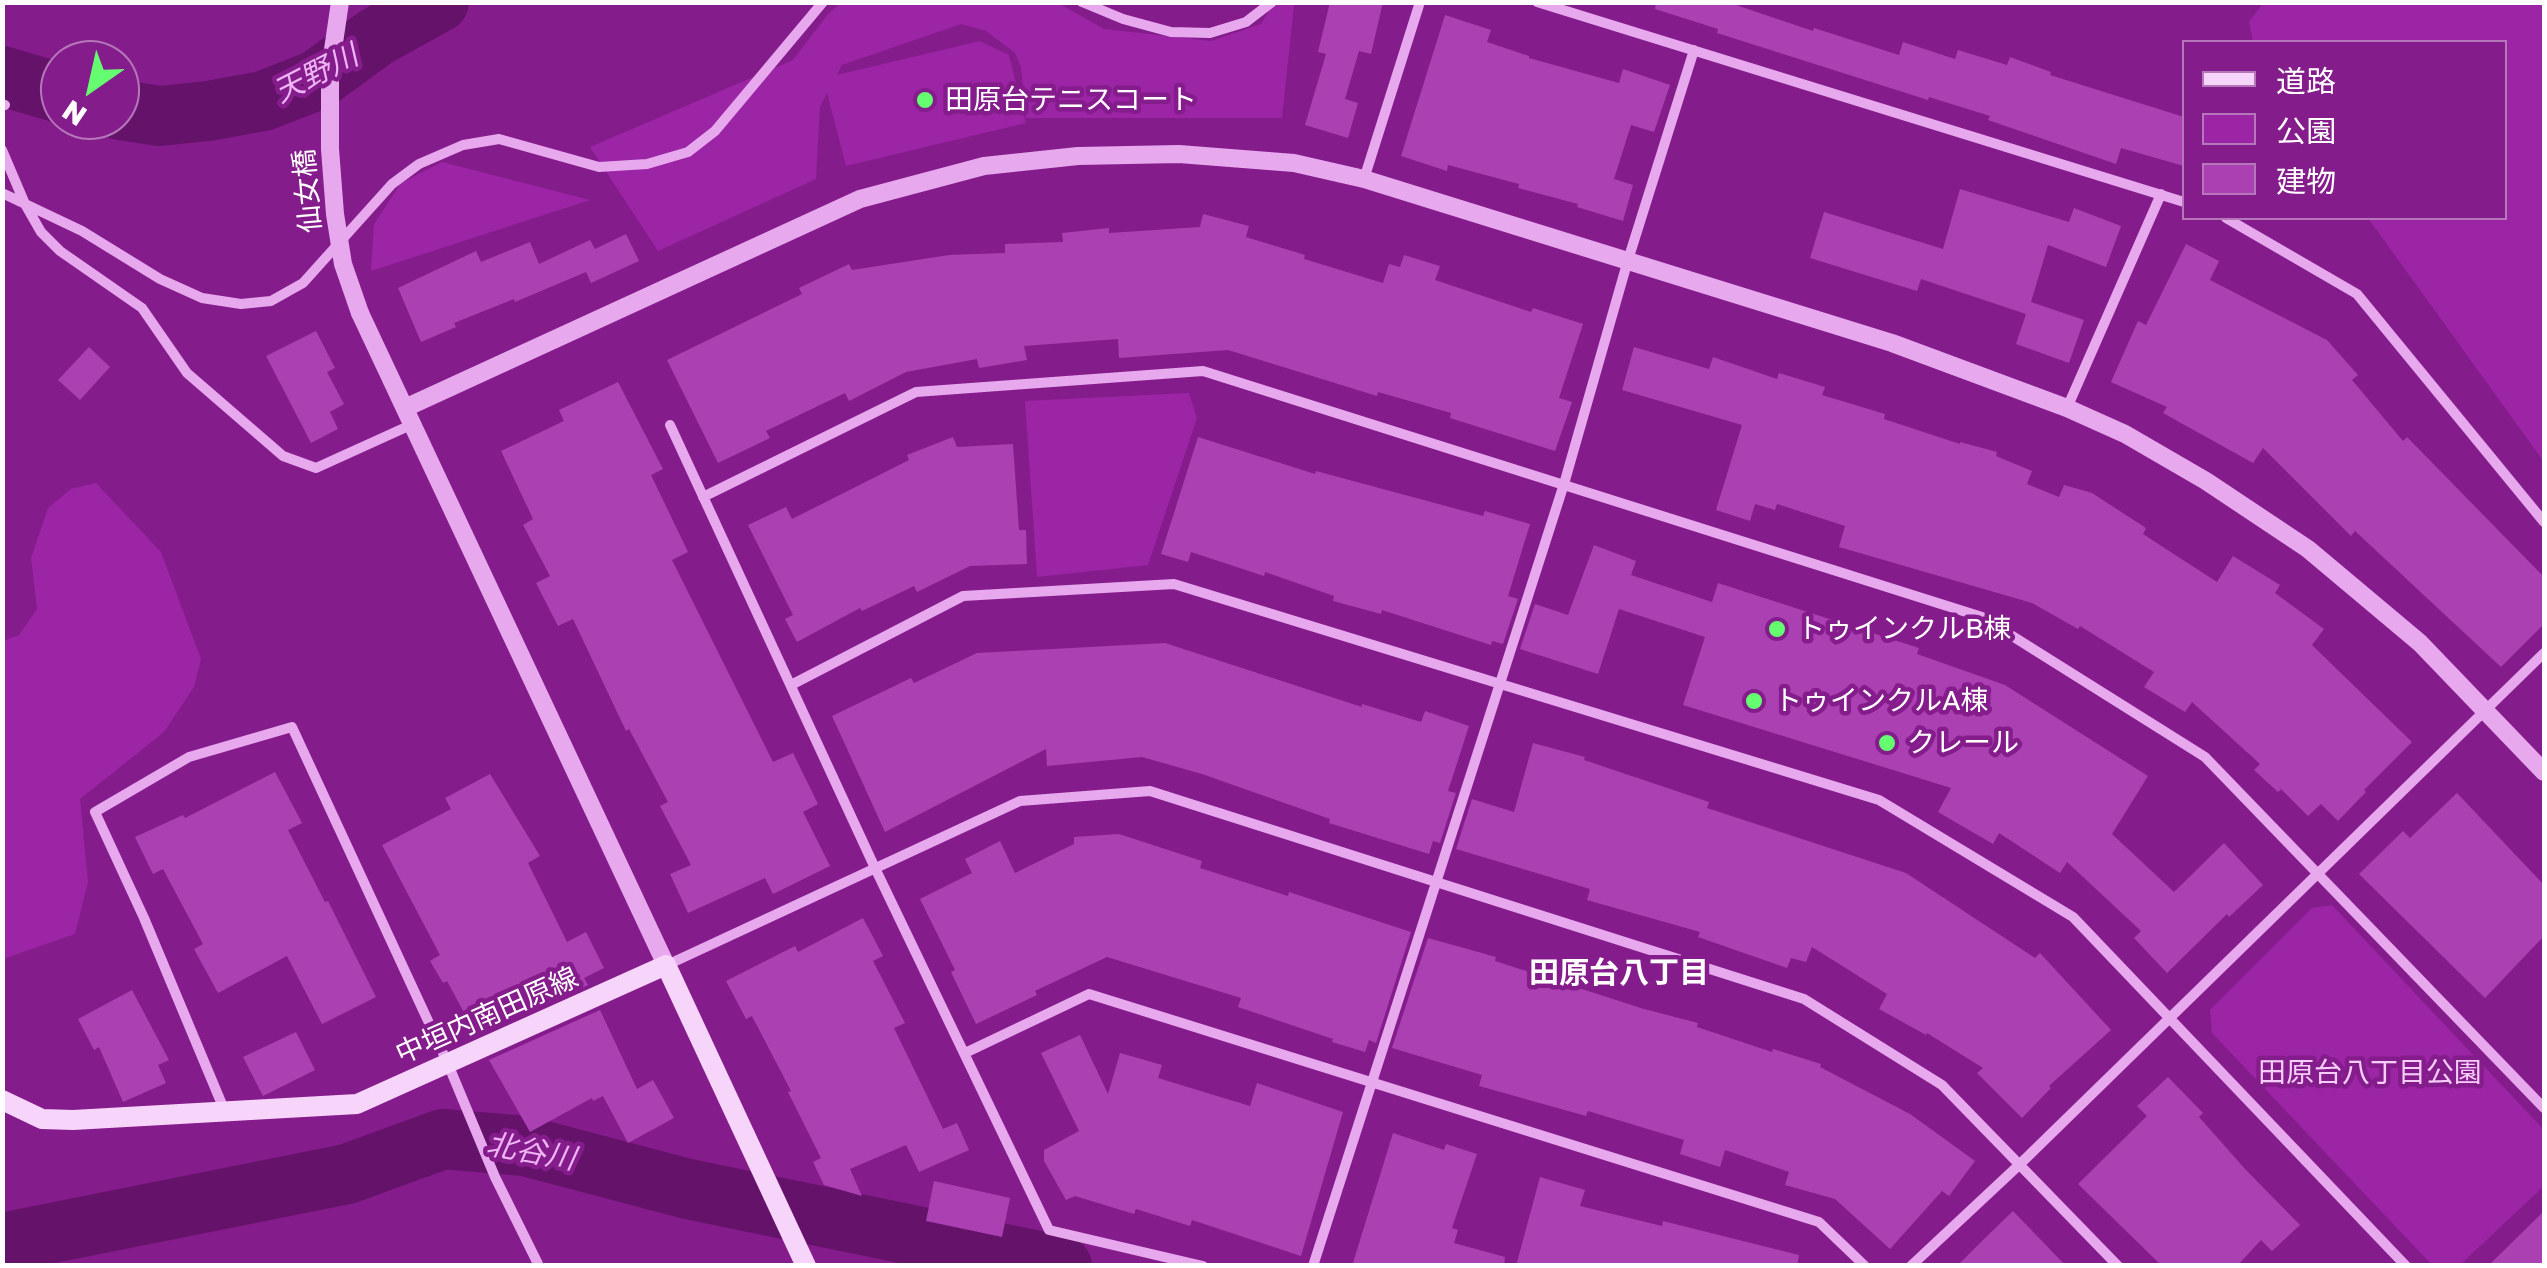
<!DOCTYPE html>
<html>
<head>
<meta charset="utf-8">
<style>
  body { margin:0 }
  #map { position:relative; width:2547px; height:1268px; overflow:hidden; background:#851c8c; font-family:"Golos Text","Noto Sans JP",sans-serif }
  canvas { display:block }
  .frame { position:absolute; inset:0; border:5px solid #fff; pointer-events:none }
  .legend { position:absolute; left:2182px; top:40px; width:325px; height:180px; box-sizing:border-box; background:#851c8c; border:2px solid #b677ba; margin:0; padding:12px 18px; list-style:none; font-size:30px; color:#fff }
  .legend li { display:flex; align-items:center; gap:20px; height:50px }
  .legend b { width:50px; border:2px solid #b677ba }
  .north { position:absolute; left:40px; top:40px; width:100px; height:100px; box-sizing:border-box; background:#851c8c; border:2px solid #b677ba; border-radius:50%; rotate:214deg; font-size:28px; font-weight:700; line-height:40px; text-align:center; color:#fff }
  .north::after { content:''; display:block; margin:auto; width:35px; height:45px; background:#65fe71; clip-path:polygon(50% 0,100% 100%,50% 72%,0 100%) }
</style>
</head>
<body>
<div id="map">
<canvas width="2547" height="1268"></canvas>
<div class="frame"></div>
<ul class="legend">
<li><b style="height:12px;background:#f7d4f9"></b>道路</li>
<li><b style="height:28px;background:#9b25a5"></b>公園</li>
<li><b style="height:28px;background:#aa40b2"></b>建物</li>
</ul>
<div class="north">N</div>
</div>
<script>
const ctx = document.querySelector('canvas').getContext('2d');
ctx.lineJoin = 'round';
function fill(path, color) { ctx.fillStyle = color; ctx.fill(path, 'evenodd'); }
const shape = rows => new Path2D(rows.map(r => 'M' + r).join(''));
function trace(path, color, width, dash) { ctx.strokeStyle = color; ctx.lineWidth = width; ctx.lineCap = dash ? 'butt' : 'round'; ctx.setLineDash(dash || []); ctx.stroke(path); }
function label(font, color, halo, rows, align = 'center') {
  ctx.font = font + ' "Golos Text","Noto Sans JP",sans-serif'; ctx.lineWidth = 9; ctx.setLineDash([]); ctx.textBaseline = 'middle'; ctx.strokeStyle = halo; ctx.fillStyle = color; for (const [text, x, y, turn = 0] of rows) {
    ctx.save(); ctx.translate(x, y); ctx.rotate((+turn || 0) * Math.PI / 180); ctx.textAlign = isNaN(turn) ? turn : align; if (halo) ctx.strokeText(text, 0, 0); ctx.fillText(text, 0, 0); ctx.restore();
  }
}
const green = shape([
  [2264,2,2544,3,2544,462,2368,218,2504,218,2504,42,2253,42,2249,22],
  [841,3,1058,3,1104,29,1211,41,1261,24,1274,3,1291,3,1294,5,1282,118,1026,118,1021,67,1015,53,986,31,961,24,842,65,837,75,980,41,1009,55,1026,123,846,166,827,93,820,107,816,179,658,251,590,147,793,60,828,14],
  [442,162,590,200,371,271,374,224,401,183],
  [1189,393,1197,418,1148,565,1037,577,1025,401],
  [96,483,161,552,201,659,194,687,164,732,80,799,88,882,75,934,3,959,3,641,19,635,37,609,31,558,48,508,71,489],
  [2332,905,2544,1130,2544,1186,2460,1265,2432,1265,2212,1033,2210,1010,2312,908]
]);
const river = shape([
  [2,76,60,93],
  [120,110,160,116,208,111,263,101,317,80,376,37,439,2],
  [2,1243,347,1174,443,1139,525,1146,688,1189,1062,1266]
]);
const building = shape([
  [1330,2,1383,2,1371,54,1359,51,1345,99,1358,103,1348,138,1305,125,1326,54,1318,52],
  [1656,2,1727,2,1813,31,1814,28,1899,55,1903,42,1955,59,1958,50,2007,65,2010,57,2051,72,2050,75,2184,117,2184,166,2121,148,2116,164,1988,120,1990,116,1929,97,1928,100,1717,33,1718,29,1655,9],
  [1445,15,1491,30,1487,42,1529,56,1529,58,1619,83,1623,69,1670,85,1654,132,1631,125,1614,179,1633,185,1623,221,1577,207,1578,204,1518,188,1519,184,1448,165,1447,171,1401,156],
  [1960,189,2069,222,2074,208,2121,226,2106,267,2048,245,2031,302,2084,320,2069,363,2016,344,2026,314,1921,279,1917,291,1810,258,1824,212,1943,249],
  [1203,214,1249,226,1246,237,1305,255,1304,259,1383,283,1389,264,1400,267,1404,255,1440,266,1435,280,1531,312,1533,308,1583,324,1559,398,1572,402,1555,451,1450,418,1451,413,1378,392,1377,396,1228,350,1119,358,1118,339,1024,346,1027,360,979,368,977,359,906,372,849,401,845,393,766,431,770,438,718,463,667,360,802,294,799,288,849,264,852,270,949,255,1005,253,1005,244,1063,242,1062,233,1109,228,1109,233,1200,227],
  [626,234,639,261,591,283,586,272,515,302,514,299,454,323,456,327,421,342,398,288,476,251,481,262,530,242,539,264,590,240,595,249],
  [2186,244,2219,261,2210,280,2327,340,2358,375,2352,380,2403,441,2407,437,2544,577,2544,624,2501,667,2355,531,2351,536,2263,448,2253,463,2163,413,2167,407,2111,382,2138,321,2146,325],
  [316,331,335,368,327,372,344,404,330,412,338,429,311,443,266,356],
  [89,347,110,367,80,400,58,380],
  [1634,347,1709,369,1713,357,1777,379,1779,373,1825,387,1822,395,1885,414,1884,419,1960,444,1960,442,1997,452,1996,456,2032,471,2027,484,2059,497,2064,485,2092,493,2146,528,2143,534,2217,582,2233,556,2280,585,2275,593,2324,629,2312,645,2412,742,2364,790,2366,792,2338,821,2321,804,2308,816,2281,789,2278,792,2254,770,2260,764,2192,702,2185,712,2144,687,2154,672,2080,626,2078,629,2032,603,1839,547,1845,526,1777,504,1775,510,1755,504,1750,521,1716,510,1742,425,1622,390],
  [618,382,663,469,651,475,688,552,672,560,773,762,793,753,818,804,803,812,830,866,773,894,765,878,688,913,670,874,691,865,660,806,668,802,629,729,626,731,573,619,558,626,536,583,550,576,523,525,533,519,501,451,564,421,559,410],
  [953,437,957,447,1013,444,1019,530,1026,530,1027,564,970,566,917,592,914,586,862,611,860,608,797,642,785,619,793,615,748,525,786,507,792,519,909,460,907,455],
  [1198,437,1315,474,1316,471,1483,516,1485,511,1530,524,1508,596,1518,599,1503,644,1492,641,1491,645,1382,610,1381,614,1333,601,1334,596,1265,572,1264,576,1191,552,1188,562,1161,554],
  [1594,545,1636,561,1631,575,1712,602,1718,583,1919,648,1917,654,2005,685,2148,776,2112,834,2174,892,2224,843,2263,885,2229,917,2227,914,2167,973,2134,938,2141,931,2067,862,2060,873,1999,833,1993,844,1938,812,1951,788,1683,705,1705,637,1619,609,1598,674,1520,649,1535,604,1568,615],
  [1165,643,1362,707,1362,704,1421,722,1425,711,1469,726,1448,791,1456,793,1440,843,1433,841,1429,854,1329,823,1330,819,1202,774,1142,757,1047,766,1046,749,885,832,832,716,911,678,914,683,977,653],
  [1533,743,1585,757,1584,760,1709,802,1707,808,1906,873,2035,958,2040,953,2111,1030,2049,1086,2051,1088,2022,1118,1977,1073,1983,1068,1927,1033,1926,1035,1879,1009,1887,994,1812,947,1806,962,1791,958,1787,968,1698,937,1700,932,1587,900,1590,889,1456,849,1472,799,1514,812],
  [275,772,302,823,288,830,325,902,328,901,376,997,322,1024,287,956,218,993,194,949,203,944,163,869,153,874,135,837,183,815,185,818],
  [490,774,540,856,528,863,567,942,586,932,604,968,584,978,588,985,476,1035,447,981,443,983,430,961,440,955,382,845,451,809,445,798],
  [2457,793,2544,885,2544,936,2485,998,2359,874,2403,831,2410,838],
  [1119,834,1202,861,1200,868,1288,896,1289,892,1411,932,1376,1043,1369,1040,1365,1052,1332,1042,1333,1039,1238,1007,1241,998,1107,957,1035,991,1037,995,976,1024,951,972,955,970,920,899,972,873,965,859,1000,841,1015,873,1074,844,1074,837],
  [863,918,883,956,873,961,905,1023,894,1028,943,1129,957,1123,969,1150,919,1172,906,1145,850,1169,862,1196,824,1185,813,1162,821,1158,788,1092,791,1091,752,1016,746,1019,726,981,795,946,798,952],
  [1428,938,1496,957,1495,961,1644,1009,1698,1023,1697,1027,1772,1052,1773,1049,1821,1064,1820,1067,1910,1114,1975,1161,1949,1196,1942,1191,1890,1249,1835,1199,1785,1185,1789,1172,1725,1150,1720,1167,1680,1154,1684,1140,1588,1111,1586,1116,1479,1086,1482,1075,1392,1048],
  [132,990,169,1060,158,1065,166,1083,123,1102,99,1047,94,1050,78,1019],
  [600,1010,637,1089,653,1080,674,1118,628,1143,603,1096,593,1101,592,1098,530,1132,489,1060],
  [296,1032,315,1070,263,1096,243,1057],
  [1080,1035,1108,1094,1120,1053,1162,1065,1158,1078,1250,1106,1257,1083,1343,1112,1301,1256,1192,1220,1190,1226,1136,1209,1134,1214,1075,1196,1066,1200,1044,1161,1044,1150,1079,1131,1041,1053],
  [2168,1077,2203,1113,2199,1117,2246,1170,2300,1225,2272,1251,2261,1240,2237,1266,2162,1266,2078,1184,2147,1116,2137,1106],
  [1393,1133,1444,1150,1446,1144,1477,1154,1452,1228,1458,1230,1454,1243,1505,1257,1504,1266,1352,1266],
  [1540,1177,1585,1190,1580,1206,1662,1226,1663,1221,1799,1255,1797,1266,1516,1266],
  [934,1181,1010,1198,1002,1237,926,1221],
  [2013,1211,2066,1266,1957,1266,1984,1239],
  [2544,1211,2544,1266,2488,1266]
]);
const minor = shape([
  [1082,2,1123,19,1171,32,1210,33,1246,22,1272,2],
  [1537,2,2184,202],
  [2,104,5,105],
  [2,150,25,204,41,232,60,251,142,308,187,373,283,456,316,468,413,424],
  [1364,179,1420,2],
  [2,193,82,231,160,279,202,298,241,304,271,301,303,283,392,184,419,164,463,145,499,139,599,167,647,164,688,152,715,131,823,2],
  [2226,218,2357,294,2544,522],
  [2067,408,2161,194],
  [670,425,875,868,1049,1230,1203,1266],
  [703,497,916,392,1203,371,1982,617,2205,757,2544,1108],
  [791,685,963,596,1174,584,1879,800,2073,917,2406,1266],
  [667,965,1020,801,1150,791,1804,999,1942,1085,2118,1266],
  [965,1053,1089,994,1819,1222,1865,1266],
  [226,1114,144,918,95,812,189,757,292,727,448,1064,495,1177,539,1266],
  [1313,1266,1564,484,1628,260,1694,50],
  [1911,1266,2019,1165,2544,653]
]);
const tertiary = shape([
  [360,313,666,965],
  [405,408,860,199,984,166,1078,156,1179,154,1294,163,1364,179,1892,343,2067,408,2125,434,2206,481,2308,549,2420,643,2544,772]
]);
const secondary = shape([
  [2,1100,42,1119,73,1120,357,1104,666,965,806,1266]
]);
const tertiaryBridge = shape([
  [340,2,330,70,330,149,335,214,343,264,360,313]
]);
const markers = [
  [925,100,10,"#65fe71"],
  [1777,629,10,"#65fe71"],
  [1754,701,10,"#65fe71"],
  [1887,743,10,"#65fe71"]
];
const poiNames = [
  ["田原台テニスコート",945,100],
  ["トゥインクルB棟",1797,629],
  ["トゥインクルA棟",1774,701],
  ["クレール",1907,743]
];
const streetNames = [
  ["仙女橋",308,191,-95],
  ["中垣内南田原線",487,1016,-24]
];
const parkNames = [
  ["田原台八丁目公園",2370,1073]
];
const waterNames = [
  ["天野川",316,74,-27],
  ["北谷川",531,1152,10]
];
const neighbourhoodNames = [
  ["田原台八丁目",1619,973]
];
fill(green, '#9b25a5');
trace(river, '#65126a', 60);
fill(building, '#aa40b2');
trace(minor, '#e7a8ed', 10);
trace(tertiary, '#e7a8ed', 18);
trace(secondary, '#f7d4f9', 20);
trace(tertiaryBridge, '#e7a8ed', 18);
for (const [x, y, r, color] of markers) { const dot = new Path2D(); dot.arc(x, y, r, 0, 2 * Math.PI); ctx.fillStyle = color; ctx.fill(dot); trace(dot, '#851c8c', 4); }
label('28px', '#fff', '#851c8c', poiNames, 'left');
label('28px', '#fff', '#851c8c', streetNames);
label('28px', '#f6cdf9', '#851c8c', parkNames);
label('italic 30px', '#eeb4f4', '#851c8c', waterNames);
label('bold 30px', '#fff', '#851c8c', neighbourhoodNames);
</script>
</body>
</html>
